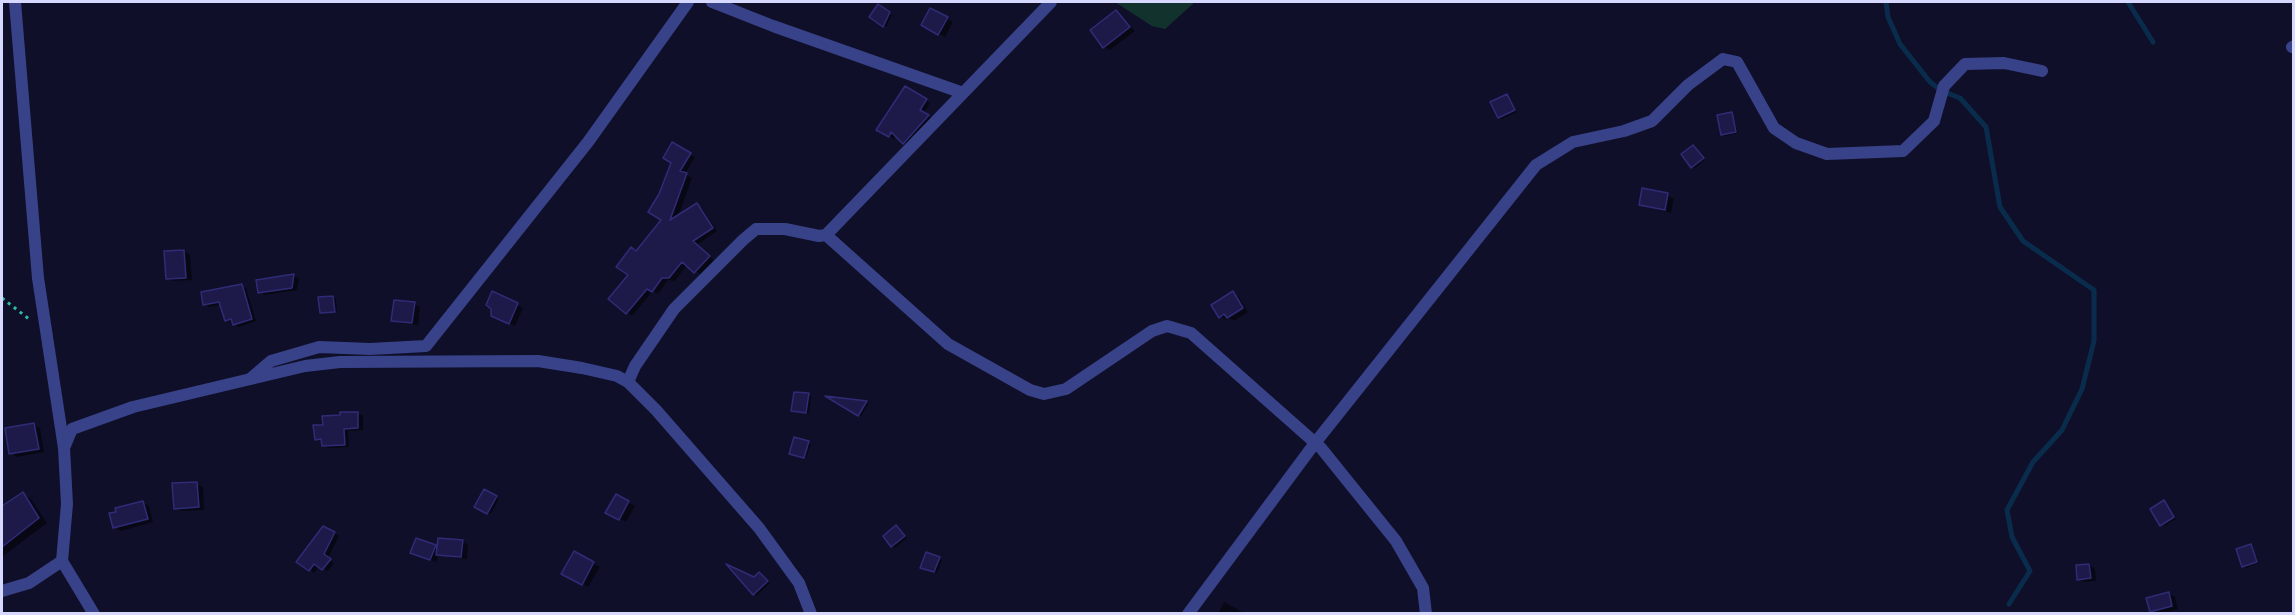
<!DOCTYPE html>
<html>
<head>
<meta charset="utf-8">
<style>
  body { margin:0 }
  #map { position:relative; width:2295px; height:615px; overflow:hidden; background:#100f29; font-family:"Asap Condensed",sans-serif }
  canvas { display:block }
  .frame { position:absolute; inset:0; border:3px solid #d7d8ff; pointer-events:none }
</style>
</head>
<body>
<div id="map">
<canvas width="2295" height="615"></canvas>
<div class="frame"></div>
</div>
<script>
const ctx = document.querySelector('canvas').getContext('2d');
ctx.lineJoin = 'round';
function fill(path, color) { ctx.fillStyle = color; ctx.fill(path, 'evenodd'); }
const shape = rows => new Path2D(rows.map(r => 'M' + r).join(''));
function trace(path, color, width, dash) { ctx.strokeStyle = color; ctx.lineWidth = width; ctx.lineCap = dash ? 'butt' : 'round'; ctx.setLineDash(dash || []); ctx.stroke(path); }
const green = shape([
  [1115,2,1195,2,1165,29,1152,26]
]);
const shadow = shape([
  [878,6,892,15,886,27,871,17],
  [931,10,953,22,945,37,923,25],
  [1116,12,1135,31,1110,50,1104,47],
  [906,88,930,103,924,113,933,119,908,145,896,135,894,139,878,130],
  [1507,96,1517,112,1502,119,1499,117],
  [1732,113,1738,133,1725,136,1722,134],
  [673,144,695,157,685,174,692,178,678,217,697,205,702,208,717,231,697,245,714,260,701,275,687,265,675,281,668,280,658,294,653,291,632,316,610,299,630,275,637,252,663,219,661,195,673,162],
  [1693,147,1705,160,1695,168,1692,167],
  [1643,190,1674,198,1671,213,1641,205],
  [184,251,190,255,192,280,173,281,167,278],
  [294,276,299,279,297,290,265,295,259,292],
  [241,286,246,288,256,321,239,327,226,320,221,305,209,307,205,304],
  [493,293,523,308,515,326,499,319],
  [1233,293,1239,297,1248,312,1234,321,1229,318,1226,320,1220,316],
  [333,297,336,299,337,312,321,312],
  [414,304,420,307,418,325,399,323,393,320],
  [808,395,811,396,809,414,793,411],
  [832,398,867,402,869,403,861,416],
  [358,413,363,416,363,430,348,431,349,447,328,448,323,445,323,442,316,439,324,426],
  [34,425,40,428,44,452,17,457,11,453],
  [808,442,811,444,806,458,793,454],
  [196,484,203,487,204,510,181,511,175,508],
  [484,491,499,498,491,514,476,506],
  [23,494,31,499,47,523,2,557,2,503,6,505],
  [616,496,635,506,626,522,607,513],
  [2164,502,2176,519,2164,526,2162,525],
  [143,503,149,506,153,522,121,531,114,527],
  [323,528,339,536,328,558,334,563,328,571,319,566,314,573,310,570],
  [899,529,907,538,895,548,885,537],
  [462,541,468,545,467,559,439,555,436,562,418,555,435,547,438,548],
  [2251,546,2259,563,2246,568,2243,566],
  [574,553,600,567,588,587,563,573],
  [939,558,942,560,937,573,925,568],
  [2088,565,2095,569,2096,581,2085,582,2079,579],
  [762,575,770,583,757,595,754,594,754,578],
  [2168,593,2175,597,2178,609,2162,614,2151,611],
  [1224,602,1246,614,1218,614]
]);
const stream = shape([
  [1886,2,1888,17,1900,44,1930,82,1942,91,1960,98,1986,127,2000,207,2023,241,2094,290,2094,341,2082,389,2062,430,2033,462,2007,510,2012,537,2030,571,2009,604],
  [2128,2,2153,42]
]);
const building = shape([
  [878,4,890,12,883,27,869,17,878,4],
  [930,8,948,17,938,35,921,25,930,8],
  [1116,10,1130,27,1103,48,1090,30,1116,10],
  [905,86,927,99,920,110,929,115,903,144,891,132,889,137,876,130,905,86],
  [1507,94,1515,110,1498,118,1490,102,1507,94],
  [1732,112,1736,132,1721,135,1717,115,1732,112],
  [672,142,691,153,680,171,687,173,670,220,697,203,713,228,693,241,710,256,694,273,682,262,669,278,662,278,652,292,647,289,626,314,608,299,628,275,616,267,631,247,636,251,661,220,648,212,659,194,671,163,663,158,672,142],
  [1693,145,1704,158,1691,168,1681,154,1693,145],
  [1642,188,1668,193,1665,210,1639,205,1642,188],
  [184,250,186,278,166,279,164,251,184,250],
  [294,274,292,288,258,293,256,280,294,274],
  [242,284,252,319,233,325,231,319,225,321,219,302,203,305,201,292,242,284],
  [492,291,518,303,509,324,491,316,491,309,486,305,492,291],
  [1233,291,1243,308,1227,318,1224,314,1219,318,1211,305,1233,291],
  [333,296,335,312,320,313,318,297,333,296],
  [394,300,415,302,412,323,391,321,394,300],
  [794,392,809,393,806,413,791,411,794,392],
  [825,396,867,401,858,416,825,396],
  [340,412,358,412,358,428,344,429,345,445,322,446,321,439,315,440,313,425,323,425,322,416,340,415,340,412],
  [34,423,39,449,9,454,5,428,34,423],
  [794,437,809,441,804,458,789,454,794,437],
  [197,482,199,507,174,509,172,483,197,482],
  [484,489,497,496,487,514,474,507,484,489],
  [23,492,39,518,2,547,2,506,23,492],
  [616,494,629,501,619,520,605,513,616,494],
  [2164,500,2174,517,2160,526,2150,509,2164,500],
  [143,501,148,519,113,528,109,513,116,512,115,508,143,501],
  [896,525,905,536,891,547,883,536,896,525],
  [323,526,335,532,324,554,331,559,322,570,314,564,309,571,296,562,323,526],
  [416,538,436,545,430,560,410,553,416,538],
  [438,538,463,540,461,557,436,555,438,538],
  [2251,544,2257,562,2242,567,2236,549,2251,544],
  [574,551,594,562,582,585,561,574,574,551],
  [926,552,940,557,934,572,920,568,926,552],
  [726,564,754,577,759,572,768,581,753,595,726,564],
  [2089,564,2091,578,2077,580,2076,565,2089,564],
  [2169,592,2172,606,2150,612,2146,598,2169,592]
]);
const path = shape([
  [2,298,29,319]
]);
const minor = shape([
  [15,2,38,278,64,448],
  [712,2,773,26,963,93],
  [2292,47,2294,46],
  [826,235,948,344,1030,390,1044,394,1066,389,1152,331,1167,326,1191,333,1321,448,1396,541,1423,588,1426,614],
  [250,379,271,361,319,347,370,349,426,346,588,142,688,2],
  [628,382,635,366,674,309,743,240,756,229,785,229,819,236,826,235,1051,2],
  [62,561,94,614],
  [1188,614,1315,443,1536,165,1573,142,1624,131,1652,121,1688,85,1723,59,1737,62,1774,128,1796,143,1827,154,1903,151,1934,121,1944,86,1965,64,2004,63,2042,71]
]);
const tertiary = shape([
  [2,591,29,583,62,561,67,504,64,448,72,429,133,407,305,366,340,362,538,361,582,368,617,376,628,382,656,410,759,528,799,583,811,614]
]);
fill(green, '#12332d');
fill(shadow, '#0007');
trace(stream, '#0a2c4c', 5);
fill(building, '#1d1a4a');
trace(building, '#2f2c77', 1.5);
trace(path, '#2bbf9f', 3, [3, 4.5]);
trace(minor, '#384289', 12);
trace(tertiary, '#384289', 12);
</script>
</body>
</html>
